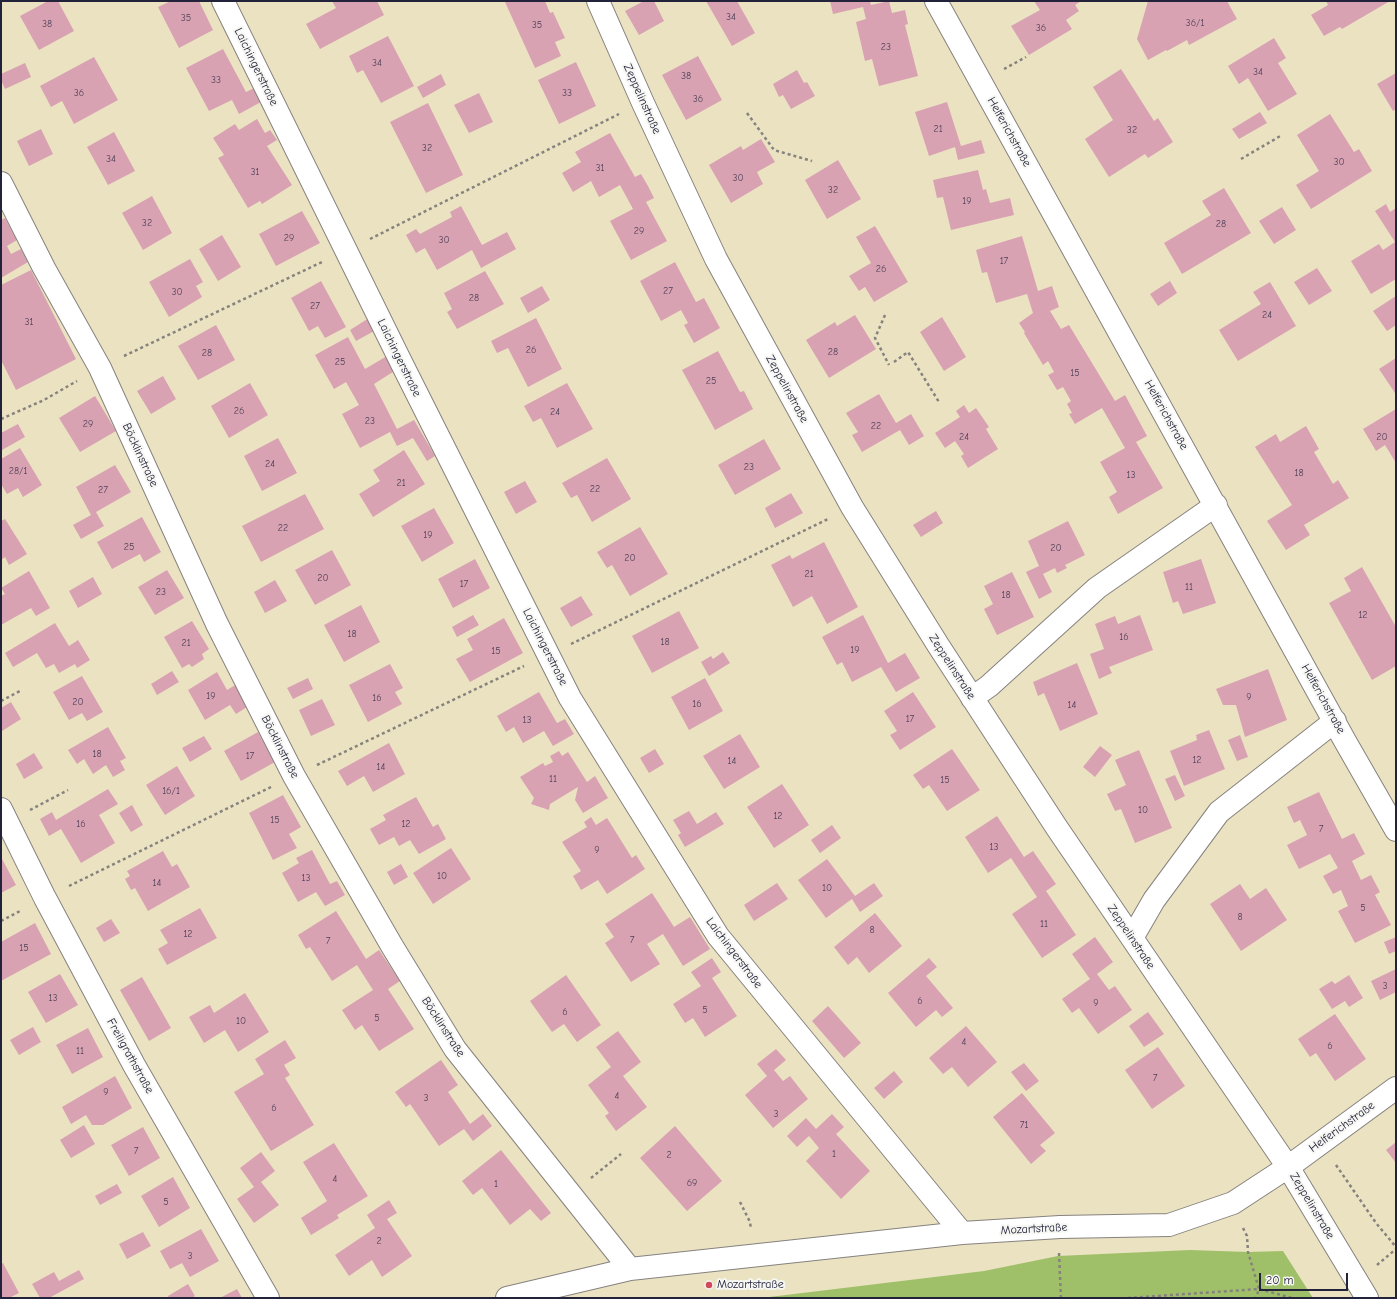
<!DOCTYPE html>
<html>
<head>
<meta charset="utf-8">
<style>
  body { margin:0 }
  #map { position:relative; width:1397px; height:1299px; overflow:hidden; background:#ebe2c2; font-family:"Comic Neue",sans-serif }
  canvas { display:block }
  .frame { position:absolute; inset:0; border:2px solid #22223b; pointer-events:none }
  .scale { position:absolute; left:1259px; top:1273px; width:89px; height:18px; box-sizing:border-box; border:2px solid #22223b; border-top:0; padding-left:5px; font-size:12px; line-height:14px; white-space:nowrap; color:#22223b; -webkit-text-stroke:3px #f6f6f2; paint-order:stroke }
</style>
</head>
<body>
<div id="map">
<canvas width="1397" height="1299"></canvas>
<div class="frame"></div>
<div class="scale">20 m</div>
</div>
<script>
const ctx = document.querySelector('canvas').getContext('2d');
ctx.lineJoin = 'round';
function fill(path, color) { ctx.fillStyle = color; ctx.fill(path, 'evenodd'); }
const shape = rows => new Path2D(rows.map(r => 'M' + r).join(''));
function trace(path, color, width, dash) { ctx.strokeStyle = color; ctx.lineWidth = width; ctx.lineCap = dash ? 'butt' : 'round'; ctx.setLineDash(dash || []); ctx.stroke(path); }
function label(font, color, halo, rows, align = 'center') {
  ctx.font = font + ' "Comic Neue",sans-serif'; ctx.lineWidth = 4; ctx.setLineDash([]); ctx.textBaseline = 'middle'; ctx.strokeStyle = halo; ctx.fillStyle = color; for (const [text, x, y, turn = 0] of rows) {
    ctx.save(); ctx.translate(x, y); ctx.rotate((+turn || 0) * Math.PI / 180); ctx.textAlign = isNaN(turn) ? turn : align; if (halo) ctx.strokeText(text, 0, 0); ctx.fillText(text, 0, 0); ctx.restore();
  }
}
const green = shape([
  [1190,1250,1248,1252,1283,1251,1313,1298,761,1298,984,1271,1058,1256]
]);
const building = shape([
  [48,1,58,1,74,31,39,50,20,16],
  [171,1,199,1,213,30,179,48,158,7],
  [332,1,377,1,384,15,320,49,306,24,336,8],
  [507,1,545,1,550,13,553,12,565,38,555,42,561,56,535,68,505,2],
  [644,1,654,1,664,21,639,35,625,11],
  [706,1,737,1,755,33,732,46],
  [830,1,870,1,871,5,889,1,892,13,905,10,908,24,905,25,918,76,879,86,872,59,865,61,856,22,866,19,863,7,833,14],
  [1034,1,1081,1,1075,5,1079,11,1066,20,1072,29,1029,55,1011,26,1040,10],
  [1148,1,1227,1,1237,19,1189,45,1187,40,1167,51,1166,50,1148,60,1137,39],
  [1326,1,1390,1,1342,29,1340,27,1324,36,1311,15,1328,5],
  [388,36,414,86,381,103,363,70,357,73,349,56],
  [1274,38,1286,58,1278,63,1297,94,1268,111,1248,78,1239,84,1228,66],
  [223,49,246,92,254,88,261,102,239,114,232,100,209,111,186,68],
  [698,56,722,100,686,120,662,75],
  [94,57,118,100,74,124,62,101,51,107,40,86],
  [576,62,596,106,559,124,538,80],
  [25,63,31,77,5,89,1,80,1,74],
  [1121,69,1154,121,1158,118,1173,142,1148,158,1145,154,1109,177,1085,139,1113,120,1093,87],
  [797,70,804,83,807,82,815,96,791,109,783,95,779,97,773,84],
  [1396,73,1396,109,1393,111,1377,84],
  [441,74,446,85,423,98,417,87],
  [479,93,493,122,469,133,454,105],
  [947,102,961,146,981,140,985,153,958,160,955,147,929,156,915,112],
  [428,103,463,175,426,193,390,122],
  [1260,112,1267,123,1239,139,1232,129],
  [1330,114,1354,152,1359,149,1372,171,1311,209,1296,185,1319,171,1297,135],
  [257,119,265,133,270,130,277,140,267,146,292,185,262,204,260,201,248,208,218,158,224,155,213,138,235,124,239,130],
  [41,129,53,154,29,166,17,141],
  [114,132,135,171,108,185,87,147],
  [610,133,635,177,641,174,648,186,654,198,646,202,667,241,631,260,610,221,633,209,620,185,599,197,591,181,573,192,562,173,581,162,575,152],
  [761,139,775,162,757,172,763,184,731,203,709,165,741,146,743,150],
  [838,160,861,199,827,219,805,180],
  [978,170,983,190,986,189,990,203,1010,198,1014,215,951,230,943,197,937,198,933,180],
  [1224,188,1251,233,1182,274,1164,243,1211,215,1202,201],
  [152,196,172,233,143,250,122,213],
  [1386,204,1390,212,1396,208,1396,279,1371,294,1351,261,1379,244,1383,250,1395,242,1375,211],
  [461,206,482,245,507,232,516,249,481,268,472,250,437,270,425,248,416,253,406,235,416,229,420,234,452,217,450,212],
  [1282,207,1296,230,1274,244,1259,221],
  [302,211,320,243,276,266,259,234],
  [5,218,17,240,7,246,11,254,21,249,28,262,1,278,1,220],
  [875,226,908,282,874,302,865,287,859,291,849,276,871,263,856,237],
  [222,235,241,267,218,281,199,249],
  [1022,236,1038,291,1052,286,1059,307,1050,311,1061,329,1069,325,1115,401,1125,395,1147,436,1136,442,1163,488,1118,514,1109,497,1117,492,1100,462,1125,448,1102,408,1075,424,1069,414,1072,413,1067,404,1071,401,1063,387,1057,390,1048,375,1054,372,1048,361,1043,365,1024,333,1025,332,1019,323,1033,313,1027,294,996,303,987,272,982,273,976,250],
  [190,259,203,282,196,286,202,297,169,317,149,282],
  [675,262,696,302,704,298,720,328,694,343,684,325,688,323,681,310,661,321,640,281],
  [1317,268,1332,291,1309,305,1294,282],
  [31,270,76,359,16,390,1,360,1,285],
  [485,271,504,304,457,329,447,312,452,309,444,293],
  [321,281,346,327,325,338,318,326,309,331,291,298],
  [1170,281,1177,293,1158,306,1150,294],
  [1270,282,1296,326,1238,361,1219,330,1261,304,1253,292],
  [542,286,550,300,528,313,520,298],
  [1396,296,1396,325,1387,331,1373,311],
  [855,315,876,349,829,378,806,340,835,322,837,326],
  [942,317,966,357,944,371,920,332],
  [369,318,376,330,356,341,350,330],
  [536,318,562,369,528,387,508,348,497,353,491,341],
  [216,325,235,360,198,380,178,346],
  [348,337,365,369,387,356,396,370,374,384,397,429,414,420,435,456,427,461,413,438,397,446,390,432,360,448,342,414,359,405,346,382,334,389,315,355],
  [718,351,740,392,744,391,753,409,715,430,682,370],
  [1396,358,1396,393,1395,393,1379,369],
  [163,376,176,399,151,414,137,391],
  [250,383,268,415,229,438,211,406],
  [567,383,593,429,557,448,541,418,533,422,524,406],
  [879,394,896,423,911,414,924,436,909,445,900,430,862,452,852,435,858,432,846,413],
  [95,396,116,431,80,452,59,418],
  [964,405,969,413,976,408,989,427,986,429,998,449,968,468,961,456,964,454,955,441,945,448,935,433,960,417,956,411],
  [1396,409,1396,463,1385,445,1376,451,1363,429],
  [18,424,25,437,2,450,1,433],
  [1306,426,1319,449,1314,452,1333,484,1338,480,1349,498,1304,525,1310,535,1286,550,1267,521,1292,505,1255,447,1276,434,1280,442],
  [278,438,297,473,262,491,244,456],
  [764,439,781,469,735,495,718,465],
  [20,448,42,485,23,497,18,488,7,494,1,484,1,459],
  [404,450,425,484,373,517,359,494,380,481,373,470],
  [607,458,631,499,592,522,577,495,571,498,562,483],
  [115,465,131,492,96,512,104,526,81,539,73,525,91,515,76,487],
  [525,481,537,502,516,514,504,492],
  [791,493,803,513,775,528,765,508],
  [305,494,324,529,261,562,242,526],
  [434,508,454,543,422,562,401,526],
  [936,511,943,523,921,537,913,525],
  [142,517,161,552,144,562,140,554,112,569,97,542],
  [5,519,27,554,9,565,5,557,1,560,1,521],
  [1068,521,1085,555,1065,565,1067,568,1057,573,1055,568,1043,574,1052,592,1039,599,1026,572,1039,566,1028,541],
  [640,527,668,574,630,596,612,565,607,568,597,552],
  [824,542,858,607,827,624,812,596,793,607,771,565,790,555,792,559],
  [332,550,351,585,315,605,295,570],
  [475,559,490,588,453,608,438,579],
  [1201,559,1216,603,1183,614,1178,601,1173,603,1163,572],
  [1362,567,1396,627,1396,666,1372,680,1329,603,1351,591,1344,578],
  [167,570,184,598,155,615,138,587],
  [29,571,50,608,36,616,31,608,1,625,1,596,5,594,1,588],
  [1012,572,1034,617,997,635,984,609,993,604,984,586],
  [93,577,102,594,78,608,69,591],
  [275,580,287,601,265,613,254,592],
  [581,596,593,615,571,627,560,608],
  [361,605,380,642,344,662,324,625],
  [679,611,699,648,652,673,632,636],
  [473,615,479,625,457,637,452,627],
  [863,615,888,663,905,653,920,678,896,692,881,667,852,682,842,662,837,665,822,637],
  [1140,615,1153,650,1109,667,1112,673,1099,679,1090,654,1104,649,1095,624,1115,616,1118,624],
  [504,618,523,653,470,682,456,659,473,650,467,639],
  [192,621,209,649,202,654,204,659,192,667,189,664,182,668,164,637],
  [55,623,69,646,78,640,90,660,77,668,75,664,59,673,54,664,46,668,37,653,13,667,5,653],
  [723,652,730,663,709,676,701,662,711,656,713,659],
  [1077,663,1098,714,1060,731,1044,693,1038,696,1033,682],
  [390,664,403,688,395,692,402,704,368,722,349,685],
  [1268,669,1287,720,1245,737,1236,705,1223,705,1216,689],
  [172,671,179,682,157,695,151,684],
  [217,672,227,690,237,684,250,705,236,714,230,705,205,720,188,690],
  [82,676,103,712,87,721,82,713,69,720,53,692],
  [308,678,313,689,293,699,287,688],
  [705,678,723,711,689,730,671,697],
  [539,692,557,723,565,719,574,734,553,746,544,731,523,743,514,727,506,732,497,716],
  [913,692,936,727,900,750,890,735,897,731,884,711],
  [322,699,335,725,311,736,299,710],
  [11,702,21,719,2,731,1,708],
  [108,727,126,758,120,761,125,770,113,777,106,765,93,774,84,759,77,764,68,750],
  [1209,730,1225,769,1184,786,1170,751,1197,740,1196,735],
  [258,732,275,762,241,781,224,751],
  [740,734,760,767,724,789,703,756],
  [1240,735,1248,757,1237,761,1228,740],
  [204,736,212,749,190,762,182,748],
  [389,743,405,774,373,792,364,776,347,786,338,771],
  [1100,746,1112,755,1095,777,1083,767],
  [655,749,664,764,649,773,640,758],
  [952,749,980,790,947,811,929,785,923,789,913,775],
  [1139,750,1172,828,1135,843,1121,809,1115,811,1107,794,1126,785,1115,760],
  [559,751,562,756,568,752,587,782,595,776,608,798,583,813,575,800,578,787,550,804,549,810,531,804,534,798,520,777,543,763,545,766,553,762,550,756],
  [34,753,43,768,24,779,16,764],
  [177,766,195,796,165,815,146,785],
  [1175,775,1185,796,1175,801,1165,779],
  [782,784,809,825,774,848,747,807],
  [108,789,118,804,99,815,115,843,81,863,61,829,49,836,40,819,52,812,56,820],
  [1319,792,1342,839,1354,833,1365,854,1352,861,1361,880,1371,875,1380,892,1375,895,1391,925,1355,943,1338,911,1348,906,1341,890,1333,894,1323,876,1338,868,1330,854,1299,869,1287,845,1307,835,1300,820,1294,823,1287,807],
  [283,795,301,827,289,834,297,848,273,860,249,813],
  [416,797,433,827,438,824,446,839,419,854,410,840,399,846,394,837,379,845,370,829,386,820,383,815],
  [132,805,143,825,131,832,119,813],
  [689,811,697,824,716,812,724,824,685,847,678,835,681,833,673,820],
  [997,816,1024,857,1033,851,1056,884,1046,891,1076,935,1042,958,1012,914,1037,897,1011,858,988,873,965,837],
  [591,817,596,825,607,818,632,858,636,855,645,869,607,894,598,880,581,890,573,876,581,871,562,842,587,827,584,822],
  [832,825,841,838,820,853,811,840],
  [451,848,471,879,433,904,413,873],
  [312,850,330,884,337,881,345,895,325,906,316,892,298,902,282,873,299,863,296,858],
  [163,851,172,867,177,864,190,887,148,911,135,888,131,890,125,879,130,876,127,871],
  [1,857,16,885,1,893],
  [827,859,855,896,874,883,883,896,860,912,852,899,826,918,798,880],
  [401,864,408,877,394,885,387,872],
  [777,883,788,899,754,921,744,905],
  [1240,884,1250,899,1266,888,1287,920,1241,951,1210,904],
  [652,893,674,927,690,917,710,949,683,966,663,934,647,944,660,964,631,982,605,943,614,937,605,924],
  [200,908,217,938,167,965,158,949,168,943,160,930],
  [336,911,366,959,379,950,400,981,388,989,414,1029,379,1051,362,1025,355,1030,342,1010,373,990,357,965,332,981,310,947,306,949,298,935],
  [875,913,902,946,869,973,857,957,848,965,834,947],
  [111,919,120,933,104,942,96,928],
  [35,923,51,954,1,981,1,942],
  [1095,937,1113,962,1097,974,1109,990,1115,986,1132,1010,1098,1034,1079,1008,1072,1013,1062,999,1090,979,1072,954],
  [1396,937,1396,951,1389,954,1384,942],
  [712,958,721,972,712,978,737,1016,705,1037,693,1018,685,1023,673,1004,701,986,691,972],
  [929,958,937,967,926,976,953,1008,942,1017,936,1010,916,1027,888,993],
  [1396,969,1396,992,1380,1000,1371,981],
  [60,974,78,1005,46,1023,28,992],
  [566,975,601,1025,577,1042,564,1024,552,1032,530,1001],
  [1349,975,1363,998,1349,1007,1345,1001,1332,1009,1319,989,1332,981,1335,984],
  [142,977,171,1028,149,1041,120,990],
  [245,993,269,1032,238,1052,225,1030,204,1043,189,1017,210,1005,214,1013],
  [828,1006,861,1043,844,1058,812,1021],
  [1148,1012,1164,1034,1144,1047,1129,1026],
  [1335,1014,1366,1059,1335,1081,1316,1053,1310,1057,1298,1039],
  [966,1026,997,1062,968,1087,952,1067,943,1074,929,1058],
  [33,1027,41,1042,19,1055,10,1040],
  [88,1028,103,1057,72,1074,56,1045],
  [618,1031,641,1062,623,1076,647,1107,616,1131,605,1116,609,1113,588,1085,611,1067,596,1047],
  [285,1040,296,1058,284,1065,290,1075,285,1078,314,1125,271,1151,234,1092,264,1074,255,1059],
  [1158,1047,1185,1086,1152,1109,1125,1070],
  [776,1049,786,1060,774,1070,783,1081,790,1076,808,1099,773,1128,745,1095,767,1076,757,1064],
  [441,1060,458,1085,448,1092,470,1124,483,1114,492,1126,473,1141,464,1129,439,1146,410,1104,406,1107,395,1092],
  [1024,1063,1039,1081,1026,1091,1011,1072],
  [894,1071,903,1082,884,1099,874,1088],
  [115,1076,132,1108,103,1125,92,1125,86,1115,71,1124,62,1107],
  [1022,1093,1055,1133,1040,1145,1046,1151,1031,1164,993,1117],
  [832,1114,844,1127,836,1134,870,1171,841,1199,806,1161,819,1148,809,1136,797,1147,787,1136,806,1118,816,1129],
  [84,1125,95,1144,71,1158,60,1140],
  [675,1126,722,1181,687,1211,640,1158],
  [143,1127,160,1158,129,1176,111,1145],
  [1396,1142,1396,1163,1386,1150],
  [334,1143,368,1196,337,1215,339,1218,311,1235,301,1218,327,1201,303,1162],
  [501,1150,551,1213,541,1221,530,1209,510,1225,482,1188,473,1195,462,1181],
  [261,1152,275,1171,261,1182,279,1205,254,1223,237,1199,254,1187,240,1168],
  [173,1177,190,1208,159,1227,141,1196],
  [117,1184,122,1193,100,1205,95,1196],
  [389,1200,397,1213,387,1219,412,1256,382,1277,372,1260,349,1276,335,1255,375,1228,367,1215],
  [201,1229,219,1261,190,1277,182,1263,170,1269,160,1251],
  [143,1232,151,1246,127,1259,119,1244],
  [3,1263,19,1293,9,1298,1,1298,1,1264],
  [79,1270,84,1279,49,1298,40,1298,32,1284,54,1272,59,1281],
  [188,1284,195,1296,192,1298,169,1298,168,1296],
  [237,1289,242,1298,220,1298]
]);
const path = shape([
  [1004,69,1026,57],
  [747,113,774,150,812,161],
  [1241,159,1282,135],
  [370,239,619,114],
  [885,315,875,338,889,365],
  [124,356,322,262],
  [894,362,908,352,939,402],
  [1,419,44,400,77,381],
  [571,644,828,519],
  [1,701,20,691],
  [317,765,524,666],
  [30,810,68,790],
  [69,886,271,787],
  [1,921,22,910],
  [1336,1165,1376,1223,1396,1247],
  [591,1178,621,1154],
  [740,1202,750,1222,751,1229],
  [1243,1228,1247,1236,1248,1252,1259,1289,1256,1298],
  [1059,1253,1061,1298],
  [1377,1265,1396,1249],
  [1128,1298,1259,1289,1292,1298]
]);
const minor = shape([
  [223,1,401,362,570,698,718,936,962,1233],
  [598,1,643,103,716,259,852,507,938,645,1057,828,1288,1167,1367,1298],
  [936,1,1345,741,1396,830],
  [1,183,44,268,100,368,217,624,294,776,392,946,455,1049,630,1269],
  [972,698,989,686,1097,588,1216,505],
  [1,809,45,898,134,1065,268,1298],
  [1132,938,1154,900,1219,812,1335,721],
  [507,1298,630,1269,962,1233,1060,1227,1169,1225,1233,1203,1288,1167,1396,1088]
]);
const markers = [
  [709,1285,4,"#d1495b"]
];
const numberNames = [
  ["34",731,17],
  ["35",186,18],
  ["36/1",1195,23],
  ["38",47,24],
  ["35",537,25],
  ["36",1041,28],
  ["23",886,47],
  ["34",377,63],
  ["34",1258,72],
  ["38",686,76],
  ["33",216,80],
  ["36",79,93],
  ["33",567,93],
  ["36",698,99],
  ["21",938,129],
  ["32",1132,130],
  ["32",427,148],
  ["34",111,159],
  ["30",1339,162],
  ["31",600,168],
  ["31",255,172],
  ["30",738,178],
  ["32",833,190],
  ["19",967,201],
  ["32",147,223],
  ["28",1221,224],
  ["29",639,231],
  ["29",289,238],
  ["30",444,240],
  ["17",1004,261],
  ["26",881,269],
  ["27",668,291],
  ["30",177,292],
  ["28",474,298],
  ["27",315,306],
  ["24",1267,315],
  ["31",29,322],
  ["26",531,350],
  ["28",833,352],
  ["28",207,353],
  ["25",340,362],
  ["15",1075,373],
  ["25",711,381],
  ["26",239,411],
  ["24",555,412],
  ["23",370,421],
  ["29",88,424],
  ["22",876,426],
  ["24",964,437],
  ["20",1382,437],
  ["24",270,464],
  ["23",749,467],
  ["28/1",18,471],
  ["18",1299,473],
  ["13",1131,475],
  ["21",401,483],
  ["22",595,489],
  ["27",103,490],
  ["22",283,528],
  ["19",428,535],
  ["25",129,547],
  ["20",1056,548],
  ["20",630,558],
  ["21",809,574],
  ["20",323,578],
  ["17",464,584],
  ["11",1189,587],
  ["23",161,592],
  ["18",1006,595],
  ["12",1363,615],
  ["18",352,634],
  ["16",1124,637],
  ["18",665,642],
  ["21",186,643],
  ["19",855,650],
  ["15",496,651],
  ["19",211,696],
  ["9",1249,697],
  ["16",377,698],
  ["20",78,702],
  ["16",697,704],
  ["14",1072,705],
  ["17",910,719],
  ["13",527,720],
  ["18",97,754],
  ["17",250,756],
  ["12",1197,760],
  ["14",732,761],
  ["14",381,767],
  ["11",553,779],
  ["15",945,780],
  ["16/1",171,791],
  ["10",1143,810],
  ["12",778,816],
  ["15",275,820],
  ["16",81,824],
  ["12",406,824],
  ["7",1321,829],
  ["13",994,847],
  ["9",597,850],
  ["10",442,876],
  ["13",306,878],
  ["14",157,883],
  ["10",827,888],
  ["5",1363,908],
  ["8",1240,917],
  ["11",1044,924],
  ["8",872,930],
  ["12",188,934],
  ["7",632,940],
  ["7",328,941],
  ["15",24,948],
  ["3",1385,986],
  ["13",53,998],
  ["6",920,1001],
  ["9",1096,1003],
  ["5",705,1010],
  ["6",565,1012],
  ["5",377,1018],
  ["10",241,1021],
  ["4",964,1042],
  ["6",1330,1046],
  ["11",80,1051],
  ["7",1155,1078],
  ["9",106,1092],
  ["4",617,1096],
  ["3",426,1098],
  ["6",274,1108],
  ["3",776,1114],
  ["71",1024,1125],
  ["7",136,1151],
  ["1",834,1154],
  ["2",669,1155],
  ["4",335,1179],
  ["69",692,1183],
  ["1",496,1184],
  ["5",166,1202],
  ["2",379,1241],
  ["3",190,1256]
];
const streetNames = [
  ["Laichingerstraße",256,67,64],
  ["Zeppelinstraße",642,99,66],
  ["Helferichstraße",1009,132,61],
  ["Laichingerstraße",399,358,64],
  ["Zeppelinstraße",787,389,61],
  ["Helferichstraße",1166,415,61],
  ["Böcklinstraße",140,455,65],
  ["Laichingerstraße",545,647,63],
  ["Zeppelinstraße",952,667,57],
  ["Helferichstraße",1323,699,61],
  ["Böcklinstraße",280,747,63],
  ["Zeppelinstraße",1131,937,56],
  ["Laichingerstraße",734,953,53],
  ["Böcklinstraße",443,1027,57],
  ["Freiligrathstraße",130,1056,61],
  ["Helferichstraße",1342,1127,-36],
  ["Zeppelinstraße",1312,1206,59],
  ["Mozartstraße",1034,1229,-3]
];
const poiNames = [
  ["Mozartstraße",717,1285]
];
fill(green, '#9fc068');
fill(building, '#d9a2b2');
trace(minor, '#86827e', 24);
trace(path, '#86827e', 2.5, [3, 3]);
trace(minor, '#fff', 22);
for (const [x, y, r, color] of markers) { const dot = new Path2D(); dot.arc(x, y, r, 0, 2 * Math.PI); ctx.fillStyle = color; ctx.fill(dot); trace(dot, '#f6f6f2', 1.5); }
label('10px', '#504259', null, numberNames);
label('12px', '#22223b', '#f6f6f2', streetNames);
label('12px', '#22223b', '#f6f6f2', poiNames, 'left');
</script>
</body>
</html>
